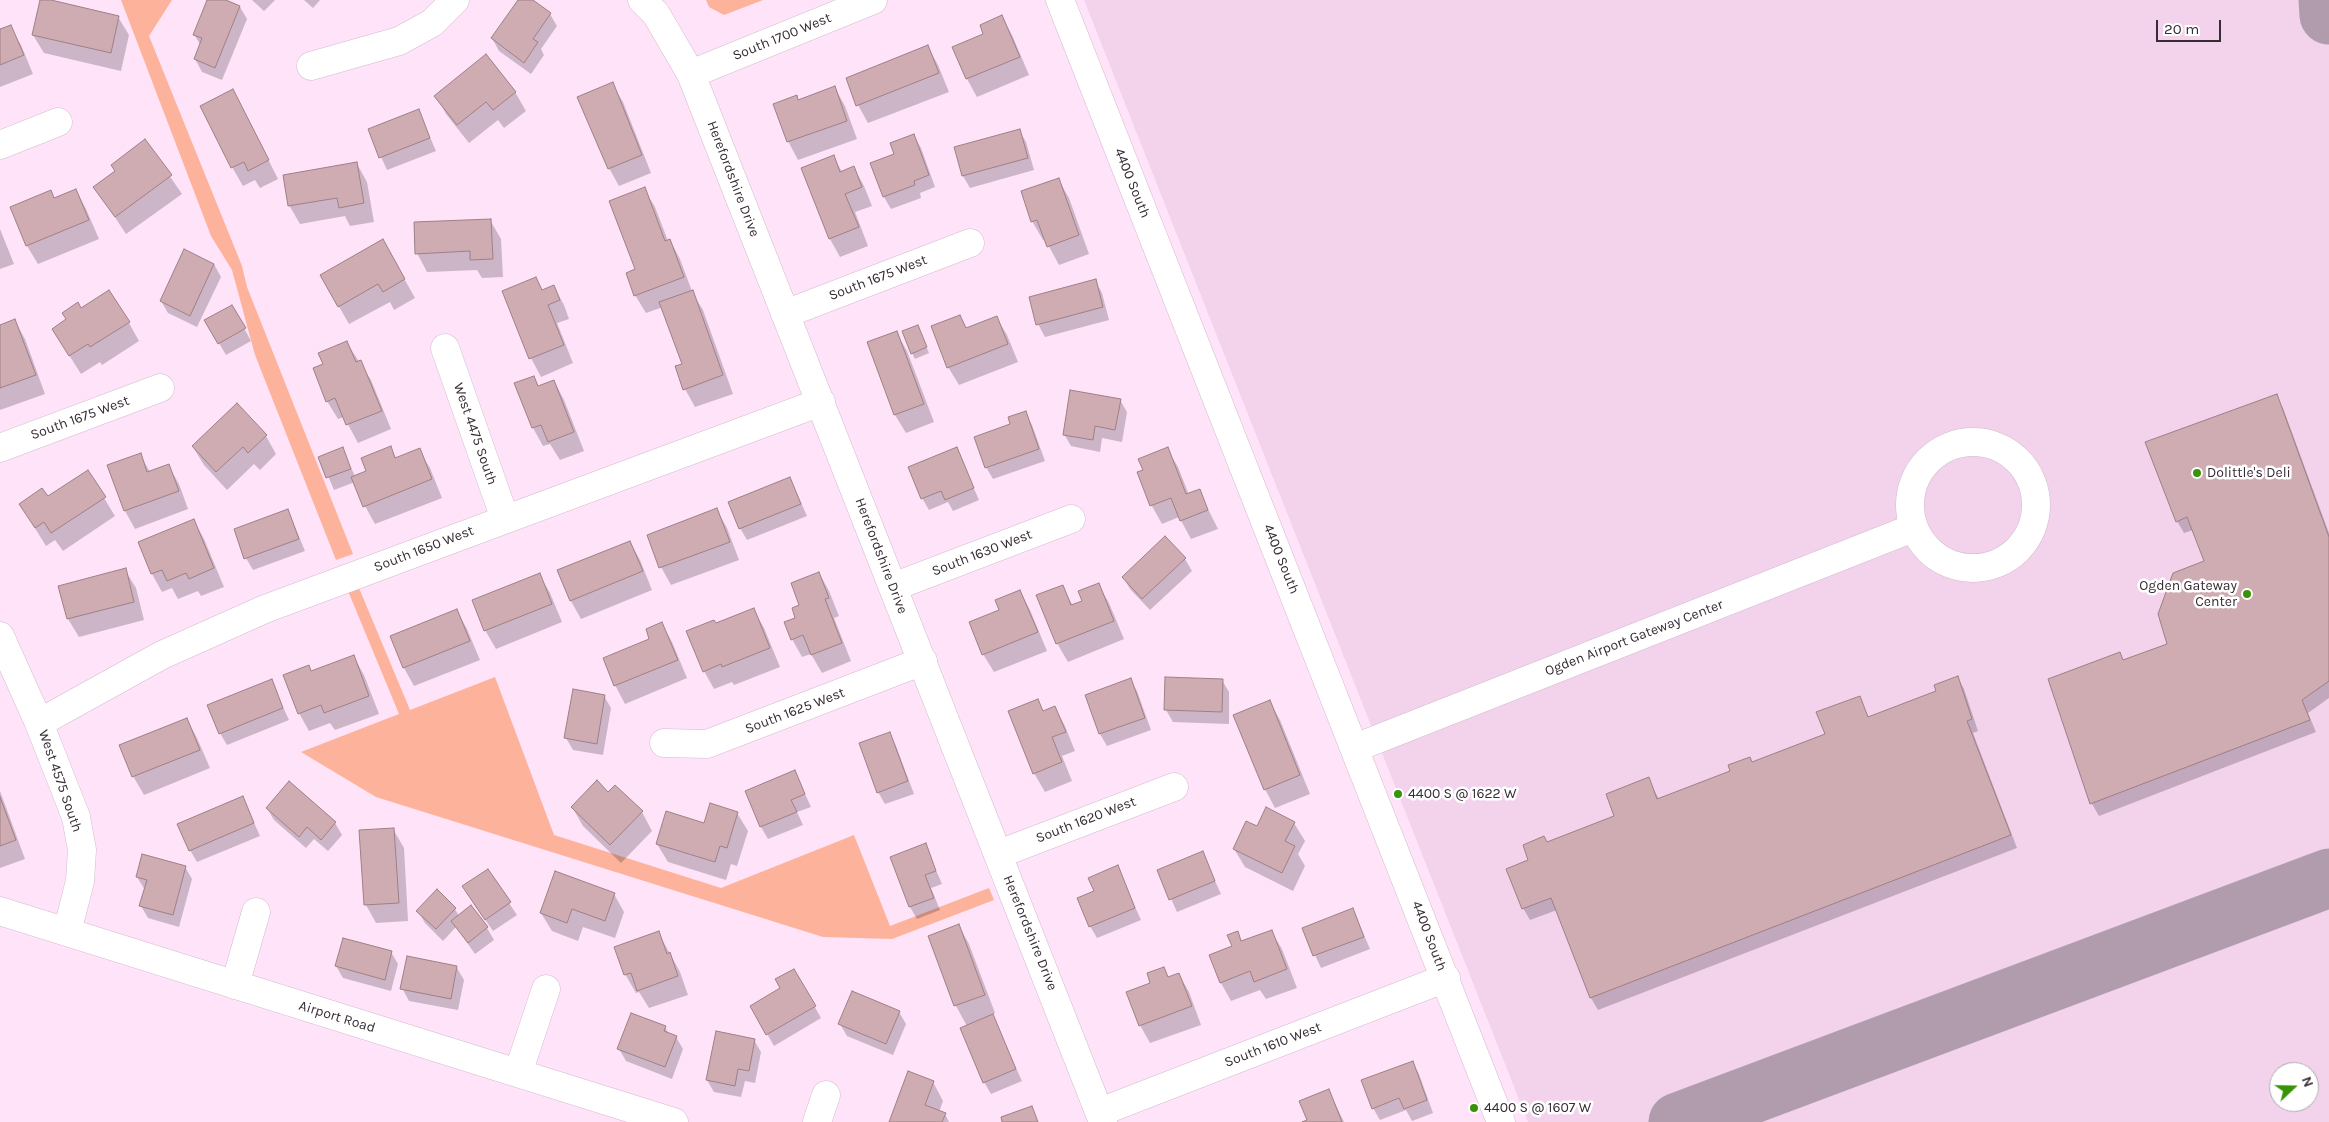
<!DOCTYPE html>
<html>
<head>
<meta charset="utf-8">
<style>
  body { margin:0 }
  #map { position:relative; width:2329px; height:1122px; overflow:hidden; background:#fee3f9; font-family:Karla,sans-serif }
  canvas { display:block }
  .north { position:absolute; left:2269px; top:1062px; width:50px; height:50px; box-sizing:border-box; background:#fff; border:1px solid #afabae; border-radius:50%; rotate:69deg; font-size:14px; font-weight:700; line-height:20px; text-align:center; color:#362c34 }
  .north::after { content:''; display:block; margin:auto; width:18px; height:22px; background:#389308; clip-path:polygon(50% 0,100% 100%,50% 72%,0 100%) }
  .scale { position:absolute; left:2156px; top:20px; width:65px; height:22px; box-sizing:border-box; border:2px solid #362c34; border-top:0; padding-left:6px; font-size:15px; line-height:18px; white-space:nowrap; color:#362c34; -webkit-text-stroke:4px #fff; paint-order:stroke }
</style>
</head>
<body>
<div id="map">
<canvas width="2329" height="1122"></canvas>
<div class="north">N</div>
<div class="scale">20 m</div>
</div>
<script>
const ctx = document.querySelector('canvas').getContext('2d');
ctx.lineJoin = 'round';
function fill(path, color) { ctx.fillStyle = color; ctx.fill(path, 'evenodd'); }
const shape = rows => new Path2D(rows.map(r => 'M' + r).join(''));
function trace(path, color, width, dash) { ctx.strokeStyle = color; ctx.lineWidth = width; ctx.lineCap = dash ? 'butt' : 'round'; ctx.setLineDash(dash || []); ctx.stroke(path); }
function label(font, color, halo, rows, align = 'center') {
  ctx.font = font + ' Karla,sans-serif'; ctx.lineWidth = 5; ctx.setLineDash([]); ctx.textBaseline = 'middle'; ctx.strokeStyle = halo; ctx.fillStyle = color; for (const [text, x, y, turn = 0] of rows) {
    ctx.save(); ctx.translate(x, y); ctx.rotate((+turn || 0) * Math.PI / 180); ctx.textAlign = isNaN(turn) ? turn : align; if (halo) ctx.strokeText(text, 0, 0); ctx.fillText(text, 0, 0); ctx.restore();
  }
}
const built = shape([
  [1084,0,2329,0,2329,1122,1528,1122],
  [2279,1072,2309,1072,2309,1102,2279,1102]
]);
const green = shape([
  [121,0,172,0,149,36,242,266,247,287,353,554,336,560,255,355,232,270,211,236],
  [706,0,763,0,724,15,709,7],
  [359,588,410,710,495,677,554,835,721,888,854,835,890,926,989,888,994,900,892,939,823,937,376,797,301,752,399,714,348,591]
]);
const shadow = shape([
  [41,0,118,17,129,35,121,71,44,53,33,35],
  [208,0,223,0,240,7,247,19,222,80,202,72,195,59,201,46,194,34],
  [252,0,275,0,264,11],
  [304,0,320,0,313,8],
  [520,0,530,0,550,14,557,26,541,49,544,55,531,74,499,51,492,38],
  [1002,17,1012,35,1029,75,977,97,967,79,953,47,985,34],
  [10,27,21,45,33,74,0,87,0,31],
  [928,47,938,65,949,92,868,123,858,105],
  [612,84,623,102,651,173,619,186,609,168],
  [835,88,845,106,857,139,798,160,788,141,796,97,798,101],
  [515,92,526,111,504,128,498,120,469,143,446,114,436,96],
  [243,109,278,179,260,188,255,180,243,186,232,167],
  [418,110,436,151,387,170,369,130],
  [1019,130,1026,142,1034,170,970,188,963,176,955,148],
  [914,136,921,148,935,187,920,193,921,198,891,209,884,197,872,164,896,155],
  [145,140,182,194,126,234,95,187,116,172],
  [833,156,842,172,854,168,864,186,872,206,855,212,868,246,840,257,830,239,802,169],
  [357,164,367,182,374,222,350,226,345,216,300,224,289,205],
  [1058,179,1069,198,1089,254,1059,265,1045,239,1043,240,1032,221],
  [644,189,655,207,668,241,670,240,680,259,693,294,703,310,733,394,695,407,685,389,684,364,663,307,646,313,635,295],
  [76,190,86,209,99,239,38,264,27,246,11,207,50,191,55,199],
  [490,220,501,239,503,277,482,278,477,270,427,272,417,253],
  [0,229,14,264,0,269],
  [383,241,415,298,394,310,390,302,349,324,321,275],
  [214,264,221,277,197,327,168,313,161,301],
  [536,279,543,291,554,287,564,305,569,319,557,323,573,363,541,377,531,358],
  [1095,280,1102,293,1109,320,1045,337,1038,324],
  [232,306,251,341,226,355,206,321],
  [81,310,129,323,139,341,102,365,100,362,81,374,64,347],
  [960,316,967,329,996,317,1007,335,1018,362,959,385,948,367],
  [15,321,25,339,45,394,0,410,0,326],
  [896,332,907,351,934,422,906,433,895,415,868,343],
  [920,332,929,353,915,359,912,353],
  [347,343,371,380,391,429,358,443,344,417,338,419,327,401,324,365],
  [533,378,539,387,554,381,564,400,584,451,560,460,550,444,543,446,533,428,516,384],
  [2276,396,2283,408,2329,533,2329,698,2308,713,2316,732,2099,816,2092,804,2049,680,2119,653,2124,661,2169,644,2205,562,2193,530,2184,533,2177,521],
  [1120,400,1127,412,1122,442,1102,438,1100,452,1071,446,1064,434],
  [1025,413,1032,425,1045,461,993,479,986,467,1012,425],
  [266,436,276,454,260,470,254,464,227,490,204,465,193,447],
  [390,448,397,459,419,450,430,468,442,498,375,524,365,506,355,482,334,490,320,457,342,449,355,476,368,471],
  [956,448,979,500,953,511,948,502,929,510,922,498],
  [1167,449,1178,467,1189,495,1199,491,1218,529,1191,539,1179,517,1162,524,1152,506,1139,473],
  [140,455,150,472,168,465,179,484,188,509,135,529,125,511],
  [88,472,115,516,63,551,55,540,46,546,20,504,48,498],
  [790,478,807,516,747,540,740,528],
  [288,510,305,551,253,570,246,558],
  [717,510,727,528,739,560,671,585,661,567],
  [194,521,204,539,224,587,201,596,198,591,178,599,172,588,162,592,152,574,139,542],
  [1165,538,1185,559,1192,571,1150,610,1130,589,1123,577],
  [630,542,640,560,652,590,581,619,571,601],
  [125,570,136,588,144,620,79,637,68,619,60,586],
  [819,573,829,591,839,616,834,618,851,661,822,673,811,654,802,657,792,639,801,606],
  [539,574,550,593,562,622,496,649,485,630,474,601],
  [1099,585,1109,603,1124,639,1068,662,1057,643,1062,586,1073,606,1083,602],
  [1020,591,1030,610,1047,651,994,672,983,654,1000,610],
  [754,610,764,628,780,667,734,685,732,682,714,689,704,671,716,625],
  [457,611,467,629,480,660,414,686,404,668,391,637],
  [662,624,672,642,687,678,625,704,615,685],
  [354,657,364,675,379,714,335,730,330,723,309,731,299,713,311,672],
  [1957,677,1964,689,1978,731,1973,733,2017,848,1598,1010,1591,998,1557,910,1530,920,1523,908,1530,861,1547,843,1615,816,1648,779,1659,799,1826,735,1859,697,1869,718,1937,691],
  [1130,679,1137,691,1151,730,1107,746,1100,734,1086,695],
  [1222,680,1229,692,1229,724,1173,722,1166,710],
  [271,681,289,720,227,745,220,733],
  [604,696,611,708,603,755,573,750,566,738],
  [1037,701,1044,712,1055,708,1065,726,1075,751,1062,756,1072,781,1045,792,1034,773],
  [1270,702,1280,720,1310,794,1275,808,1265,789],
  [187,719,197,738,210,768,144,795,133,776],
  [890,734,896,746,914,794,885,804,878,792],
  [795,772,811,807,797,812,803,825,768,839,761,827],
  [289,782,335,823,342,835,328,851,314,839,306,848,274,820,267,808],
  [615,787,642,812,652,831,621,863,583,826,572,807,608,793],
  [0,791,25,859,0,868],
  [243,798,260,836,197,862,190,850],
  [737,813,748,831,737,866,731,864,726,880,668,862,657,844],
  [1294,823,1305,841,1298,854,1305,866,1293,891,1245,867,1234,849,1257,828],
  [393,829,404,848,408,921,376,923,366,905],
  [925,845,942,884,931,888,940,910,917,919,910,907,892,857],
  [1202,852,1221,894,1177,912,1158,870],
  [185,867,192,879,179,927,148,918,141,906,145,890,137,877],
  [1117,867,1141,920,1097,938,1090,926,1096,891],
  [488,871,517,915,493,931,471,899],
  [614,894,624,912,615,938,583,927,578,941,552,931,541,913],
  [455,909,459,916,487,928,494,940,475,954,456,927,443,941,425,923,418,911],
  [1353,910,1370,949,1321,968,1303,929],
  [959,926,969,944,995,1013,992,1015,1022,1081,991,1094,984,1082,967,1026,956,1006,930,936],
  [1271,931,1282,949,1297,988,1266,999,1260,990,1231,1001,1221,983,1237,933,1242,942],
  [658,932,680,972,688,995,649,1008,639,992,636,993,625,974],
  [391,952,398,964,391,991,343,978,336,966],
  [457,968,464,980,458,1010,409,1001,402,988],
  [1163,968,1169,978,1179,974,1189,992,1201,1025,1150,1043,1140,1025,1152,984],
  [794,970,821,1018,774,1046,752,1007,782,989],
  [899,1012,906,1024,893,1055,847,1036,840,1024],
  [665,1027,669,1034,676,1037,683,1049,672,1079,626,1061,619,1049],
  [754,1040,761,1052,755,1083,745,1081,741,1097,714,1092,707,1080],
  [1412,1062,1419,1074,1433,1113,1412,1121,1406,1110,1380,1120,1373,1108],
  [933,1082,943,1101,939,1112,945,1114,949,1122,891,1122],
  [1329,1091,1344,1122,1305,1122,1308,1121]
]);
const taxiway = shape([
  [2328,0,2329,15],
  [1678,1122,2329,878]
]);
const building = shape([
  [40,0,51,0,119,16,111,53,32,35,40,0],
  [207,0,226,0,240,6,215,68,194,59,202,38,193,35,207,0],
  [518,0,533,0,551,13,533,39,538,42,524,63,491,38,518,0],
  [1002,15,1020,57,966,79,952,47,983,34,980,25,1002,15],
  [11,25,24,55,0,65,0,29,11,25],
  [928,45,939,73,856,106,846,78,928,45],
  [486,54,516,92,493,110,486,102,457,125,434,96,486,54],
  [613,82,642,155,608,169,577,97,613,82],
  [835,86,847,121,787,142,773,104,797,95,798,100,835,86],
  [233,89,269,160,248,171,244,162,231,168,200,106,233,89],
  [419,109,430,138,379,158,368,129,419,109],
  [1020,129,1028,158,962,176,954,147,1020,129],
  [914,134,929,175,914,181,915,185,883,197,870,163,894,154,890,143,914,134],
  [145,139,172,175,115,217,93,187,115,171,111,165,145,139],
  [834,155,840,172,854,166,862,187,845,194,859,227,829,239,801,168,834,155],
  [357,162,364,203,339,208,337,198,288,206,283,175,357,162],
  [1059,178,1079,235,1047,247,1037,220,1031,222,1021,191,1059,178],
  [645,187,665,241,670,239,684,277,634,296,626,273,635,269,609,201,645,187],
  [76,189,89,220,26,246,10,207,51,190,54,198,76,189],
  [491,219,493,259,470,260,470,251,415,254,414,222,491,219],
  [383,239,405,279,383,292,378,284,338,307,320,275,383,239],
  [184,249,214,264,190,316,160,301,184,249],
  [536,277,542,290,554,285,560,300,548,305,564,345,529,359,502,291,536,277],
  [1096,279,1103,307,1036,325,1029,297,1096,279],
  [109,290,130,322,90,347,88,344,69,356,52,329,66,319,62,313,78,302,81,308,109,290],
  [693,290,723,375,683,390,675,366,682,364,659,302,693,290],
  [232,305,246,328,218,344,204,320,232,305],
  [960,315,966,328,997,316,1008,344,947,368,931,326,960,315],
  [15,319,36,375,0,388,0,325,15,319],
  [918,325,927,347,911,354,902,331,918,325],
  [897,331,924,404,894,415,867,342,897,331],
  [347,341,356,362,361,360,382,411,346,425,335,398,326,402,313,368,323,364,318,353,347,341],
  [534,376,538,386,554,380,574,432,548,442,541,425,532,428,514,383,534,376],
  [1070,390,1121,399,1115,430,1095,426,1093,440,1063,435,1070,390],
  [2277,394,2329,537,2329,681,2302,700,2310,720,2090,804,2048,679,2120,652,2123,660,2167,644,2158,614,2173,573,2204,561,2187,517,2176,522,2145,442,2277,394],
  [237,403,267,435,248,453,243,447,216,472,192,446,237,403],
  [1026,411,1039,449,985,468,974,437,1010,424,1008,417,1026,411],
  [391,446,395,458,420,448,432,479,363,507,351,477,366,471,361,458,391,446],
  [343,447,351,469,326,478,318,457,343,447],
  [957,447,974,488,945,500,941,491,921,499,908,467,957,447],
  [1168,447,1186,494,1200,489,1208,510,1180,521,1171,498,1150,506,1137,472,1143,470,1138,459,1168,447],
  [141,453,147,472,169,464,179,491,124,511,107,465,141,453],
  [88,470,106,497,51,533,44,522,35,528,19,504,42,488,48,496,88,470],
  [790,477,801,504,739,529,728,502,790,477],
  [717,508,730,542,659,568,647,535,717,508],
  [288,509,299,539,244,559,234,529,288,509],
  [194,519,214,568,189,579,186,573,167,581,162,570,151,574,138,542,194,519],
  [1165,536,1186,558,1142,599,1122,577,1165,536],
  [630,541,643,571,570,601,557,570,630,541],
  [126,568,134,602,67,619,58,586,126,568],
  [819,572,829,598,825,599,842,643,811,655,803,635,791,640,784,622,795,618,792,608,799,605,791,583,819,572],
  [540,573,552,604,484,631,472,600,540,573],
  [1099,583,1114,621,1056,644,1036,595,1063,585,1071,605,1082,601,1078,591,1099,583],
  [1020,590,1038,632,982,655,969,622,999,610,995,600,1020,590],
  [754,608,770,648,722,667,721,664,703,672,686,631,714,620,716,623,754,608],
  [457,609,470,641,403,668,390,636,457,609],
  [662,622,678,660,614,686,603,658,649,639,646,629,662,622],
  [354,655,369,696,324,713,321,705,298,714,283,675,309,665,311,671,354,655],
  [1958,676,1972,719,1967,721,2011,835,1590,998,1551,898,1522,909,1506,869,1528,860,1523,845,1544,836,1547,842,1614,816,1606,794,1649,777,1657,799,1730,771,1728,765,1750,757,1752,762,1825,734,1816,712,1860,696,1868,717,1936,691,1934,685,1958,676],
  [1165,677,1223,679,1222,712,1164,710,1165,677],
  [1131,678,1145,718,1099,734,1085,695,1131,678],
  [272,679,283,708,219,734,207,705,272,679],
  [573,689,605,695,597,744,564,738,573,689],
  [1038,699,1043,711,1055,706,1066,732,1052,737,1062,762,1033,774,1008,711,1038,699],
  [1270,700,1300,775,1264,790,1233,715,1270,700],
  [187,718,200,750,132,777,119,745,187,718],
  [890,732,908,781,877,793,859,743,890,732],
  [795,770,805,794,791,800,797,812,760,827,745,791,795,770],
  [597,780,608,792,615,785,643,811,610,845,571,807,597,780],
  [289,781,336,822,321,840,307,827,299,837,266,808,289,781],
  [243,796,254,823,189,851,177,824,243,796],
  [0,797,16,840,0,846,0,797],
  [710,803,738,812,727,848,720,846,715,862,656,844,666,811,704,823,710,803],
  [1266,807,1295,822,1285,841,1295,846,1282,873,1233,849,1246,821,1257,826,1266,807],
  [394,828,399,903,364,905,359,830,394,828],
  [926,843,936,871,925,875,934,898,909,907,890,857,926,843],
  [1203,851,1215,881,1169,900,1157,870,1203,851],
  [142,854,186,866,173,915,139,906,147,880,136,877,142,854],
  [1118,865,1135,908,1089,927,1077,898,1094,891,1088,878,1118,865],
  [488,869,511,902,485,920,462,886,488,869],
  [555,871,615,893,605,921,572,909,567,923,540,913,555,871],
  [437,889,456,908,436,929,416,911,437,889],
  [471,905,488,927,468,943,451,921,471,905],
  [1353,908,1364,937,1313,956,1302,928,1353,908],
  [959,924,985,995,954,1006,928,936,959,924],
  [1272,930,1287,969,1254,982,1250,971,1220,983,1209,955,1232,946,1227,935,1238,931,1241,941,1272,930],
  [659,931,667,954,670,952,678,976,637,991,631,973,624,975,614,947,659,931],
  [343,938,392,951,385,980,335,966,343,938],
  [407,956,457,966,451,999,400,989,407,956],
  [1164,967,1168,977,1179,973,1192,1006,1139,1026,1126,992,1150,983,1147,973,1164,967],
  [794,969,816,1006,766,1035,750,1006,780,988,775,979,794,969],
  [852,991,900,1011,886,1044,838,1024,852,991],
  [631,1013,666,1026,664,1031,677,1036,665,1067,617,1049,631,1013],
  [993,1014,1016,1069,983,1083,960,1028,993,1014],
  [716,1031,755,1039,749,1071,738,1069,735,1086,706,1080,716,1031],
  [1413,1061,1427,1100,1404,1109,1399,1098,1372,1109,1361,1080,1413,1061],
  [908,1071,934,1081,925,1105,946,1113,942,1122,889,1122,908,1071],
  [1329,1089,1342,1122,1302,1122,1307,1120,1299,1101,1329,1089],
  [1032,1106,1038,1122,1002,1122,1001,1117,1032,1106]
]);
const minor = shape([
  [642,0,656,14,691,74,1103,1122],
  [1060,0,1501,1122],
  [311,66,399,41,432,23,455,0],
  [691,74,873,0],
  [0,145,58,122],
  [785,314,970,243],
  [445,348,505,519],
  '1910 505a63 63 0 1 1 126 0a63 63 0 1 1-126 0Z',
  [0,448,160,388],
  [893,587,1071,519],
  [0,636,39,723,76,817,82,850,80,881,67,932],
  [39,723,162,655,265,609,821,402],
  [664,743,707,744,923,661],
  [1355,748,1913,528],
  [999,854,1174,787],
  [0,911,674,1122],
  [235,985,256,912],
  [518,1073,546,989],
  [1100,1112,1446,978],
  [817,1122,826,1095]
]);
const markers = [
  [2197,473,5,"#389308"],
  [2247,594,5,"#389308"],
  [1398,794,5,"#389308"],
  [1474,1108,5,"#389308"]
];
const streetNames = [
  ["South 1700 West",782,37,-22],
  ["Herefordshire Drive",733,179,69],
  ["4400 South",1132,183,68],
  ["South 1675 West",878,278,-21],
  ["South 1675 West",80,418,-20],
  ["West 4475 South",475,434,71],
  ["South 1650 West",424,549,-21],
  ["South 1630 West",982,553,-21],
  ["Herefordshire Drive",881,556,69],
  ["4400 South",1281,559,68],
  ["Ogden Airport Gateway Center",1634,638,-21],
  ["South 1625 West",795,711,-21],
  ["West 4575 South",60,781,71],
  ["South 1620 West",1086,820,-21],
  ["Herefordshire Drive",1030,933,68],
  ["4400 South",1429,936,69],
  ["Airport Road",337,1017,17],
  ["South 1610 West",1273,1045,-21]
];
const poiNames = [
  ["Dolittle's Deli",2207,473],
  ["Ogden Gateway",2237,586,"right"],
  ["Center",2237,602,"right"],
  ["4400 S @ 1622 W",1408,794],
  ["4400 S @ 1607 W",1484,1108]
];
fill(built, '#f3d3ec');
fill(green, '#fdb39b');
fill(shadow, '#0003');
trace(taxiway, '#b09cad', 59);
fill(building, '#ceacb2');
trace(building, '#9f7f85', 1);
trace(minor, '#d3bace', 29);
trace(minor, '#fff', 28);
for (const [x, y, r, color] of markers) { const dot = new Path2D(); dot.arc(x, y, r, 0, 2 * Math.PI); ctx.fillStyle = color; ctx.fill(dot); trace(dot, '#fff', 2); }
label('14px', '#362c34', '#fff', streetNames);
label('14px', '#362c34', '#fff', poiNames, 'left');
</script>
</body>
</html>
